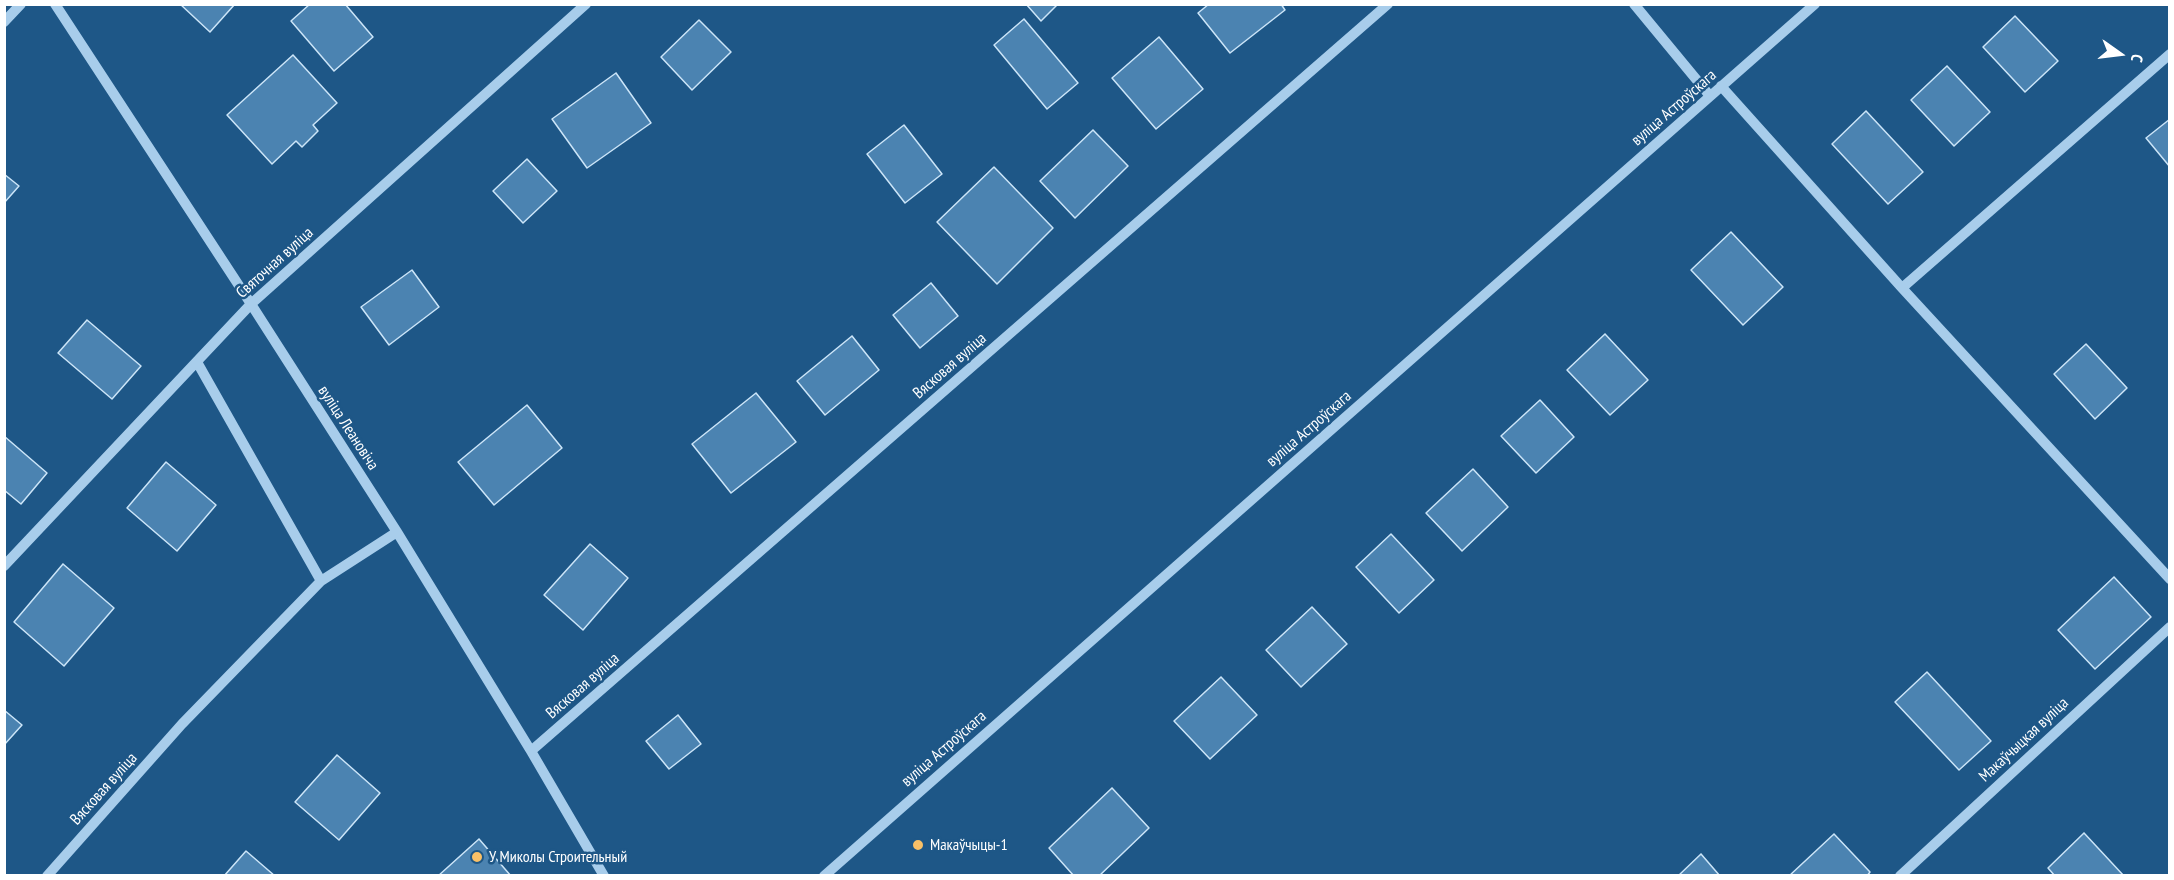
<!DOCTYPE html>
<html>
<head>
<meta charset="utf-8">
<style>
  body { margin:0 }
  #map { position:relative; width:2174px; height:880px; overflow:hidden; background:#1e5787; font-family:"PT Sans Narrow",sans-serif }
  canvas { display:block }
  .frame { position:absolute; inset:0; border:6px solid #fff; pointer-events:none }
  .north { position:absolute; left:2090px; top:24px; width:60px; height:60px; -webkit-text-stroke:4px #1e5787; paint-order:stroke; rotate:104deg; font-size:16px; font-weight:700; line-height:24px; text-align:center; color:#fff }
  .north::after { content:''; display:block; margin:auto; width:21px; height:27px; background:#fff; clip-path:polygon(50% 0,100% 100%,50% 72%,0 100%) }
</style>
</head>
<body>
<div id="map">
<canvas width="2174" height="880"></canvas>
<div class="frame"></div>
<div class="north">С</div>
</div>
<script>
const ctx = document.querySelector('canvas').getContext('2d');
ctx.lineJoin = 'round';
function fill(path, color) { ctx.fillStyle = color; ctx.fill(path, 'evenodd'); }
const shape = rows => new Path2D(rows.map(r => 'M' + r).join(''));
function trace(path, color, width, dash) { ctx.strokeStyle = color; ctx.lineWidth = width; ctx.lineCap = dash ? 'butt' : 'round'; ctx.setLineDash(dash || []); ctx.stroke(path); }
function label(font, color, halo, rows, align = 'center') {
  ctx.font = font + ' "PT Sans Narrow",sans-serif'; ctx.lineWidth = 5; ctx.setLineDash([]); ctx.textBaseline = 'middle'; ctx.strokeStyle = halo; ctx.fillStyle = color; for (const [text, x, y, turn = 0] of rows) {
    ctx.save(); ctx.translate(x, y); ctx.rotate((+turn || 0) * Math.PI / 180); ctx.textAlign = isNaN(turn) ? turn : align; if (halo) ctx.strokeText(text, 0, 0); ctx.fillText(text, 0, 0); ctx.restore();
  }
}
const building = shape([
  [180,4,235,4,210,32,180,4],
  [310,4,345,4,373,37,334,71,291,21,310,4],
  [1026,4,1058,4,1041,21,1026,4],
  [1209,4,1281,4,1285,10,1230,53,1198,13,1209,4],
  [2015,16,2058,61,2025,92,1983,47,2015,16],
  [1024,19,1078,83,1047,109,994,45,1024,19],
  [699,20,731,52,692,90,661,57,699,20],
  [1159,37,1203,89,1156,129,1112,78,1159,37],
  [293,55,337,103,313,125,318,131,302,147,296,141,272,164,227,115,293,55],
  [1947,66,1990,112,1954,146,1911,100,1947,66],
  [616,73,651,123,587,168,552,119,616,73],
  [1866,111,1923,172,1888,204,1832,144,1866,111],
  [2170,119,2170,167,2146,138,2170,119],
  [904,125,942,174,905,203,867,154,904,125],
  [1093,130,1128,166,1075,218,1040,181,1093,130],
  [527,159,557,191,523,223,493,191,527,159],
  [994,167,1053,228,997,284,937,222,994,167],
  [4,174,19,186,4,203,4,174],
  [1731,232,1783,287,1743,325,1691,270,1731,232],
  [412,270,439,307,389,345,361,307,412,270],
  [931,283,958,316,920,348,893,315,931,283],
  [87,320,141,366,112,399,58,353,87,320],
  [1605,334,1648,380,1610,415,1567,370,1605,334],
  [852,336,879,370,825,415,797,381,852,336],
  [2086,344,2127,388,2095,419,2054,374,2086,344],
  [756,393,796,442,731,493,692,444,756,393],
  [1540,400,1574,437,1536,473,1501,436,1540,400],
  [527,405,562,448,494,505,458,462,527,405],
  [4,436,47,473,21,504,4,490,4,436],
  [166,462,216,505,177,551,127,508,166,462],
  [1473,469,1508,507,1462,551,1426,513,1473,469],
  [1391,534,1434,580,1399,613,1356,567,1391,534],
  [590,544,628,578,583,630,544,595,590,544],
  [63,564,114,608,64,666,14,622,63,564],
  [2114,577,2151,617,2095,669,2058,630,2114,577],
  [1312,607,1347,644,1301,687,1266,650,1312,607],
  [1927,672,1991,741,1959,770,1895,702,1927,672],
  [1221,677,1257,715,1210,759,1174,721,1221,677],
  [4,710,22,725,4,745,4,710],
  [678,715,701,744,669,769,646,741,678,715],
  [337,755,380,793,339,840,295,802,337,755],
  [1112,788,1149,828,1099,876,1074,876,1049,848,1112,788],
  [2084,833,2124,876,2055,876,2048,868,2084,833],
  [1834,834,1870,872,1867,876,1789,876,1834,834],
  [479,839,511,876,438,876,479,839],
  [246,851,275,876,224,876,246,851],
  [1701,854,1720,876,1678,876,1701,854]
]);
const minor = shape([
  [55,4,251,304,397,532,531,751,604,876],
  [1634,4,1710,96],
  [4,22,21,4],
  [1721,86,1902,288,2170,579],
  [1902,288,2170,54],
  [197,362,321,581],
  [4,566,251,304,586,4],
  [531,751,1388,4],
  [47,876,182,724,321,581,397,532],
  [824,876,1815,4],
  [1900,876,2170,627]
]);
const markers = [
  [918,845,6,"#f9c067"],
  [477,857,6,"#f9c067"]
];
const streetNames = [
  ["вуліца Астроўскага",1674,108,-41],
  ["Святочная вуліца",275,263,-42],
  ["Вясковая вуліца",950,366,-41],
  ["вуліца Леановіча",348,428,57],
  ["вуліца Астроўскага",1309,429,-41],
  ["Вясковая вуліца",583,686,-41],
  ["Макаўчыцкая вуліца",2024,740,-43],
  ["вуліца Астроўскага",944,749,-41],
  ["Вясковая вуліца",104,789,-48]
];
const poiNames = [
  ["Макаўчыцы-1",930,845],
  ["У Миколы Строительный",489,857]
];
fill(building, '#4b83b1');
trace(building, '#cce5f8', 1.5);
trace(minor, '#a8cdeb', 10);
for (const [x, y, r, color] of markers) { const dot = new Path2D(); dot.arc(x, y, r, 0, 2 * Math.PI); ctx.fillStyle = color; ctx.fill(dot); trace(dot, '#1e5787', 2); }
label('16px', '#fff', '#1e5787', streetNames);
label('16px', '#fff', '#1e5787', poiNames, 'left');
</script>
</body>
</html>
